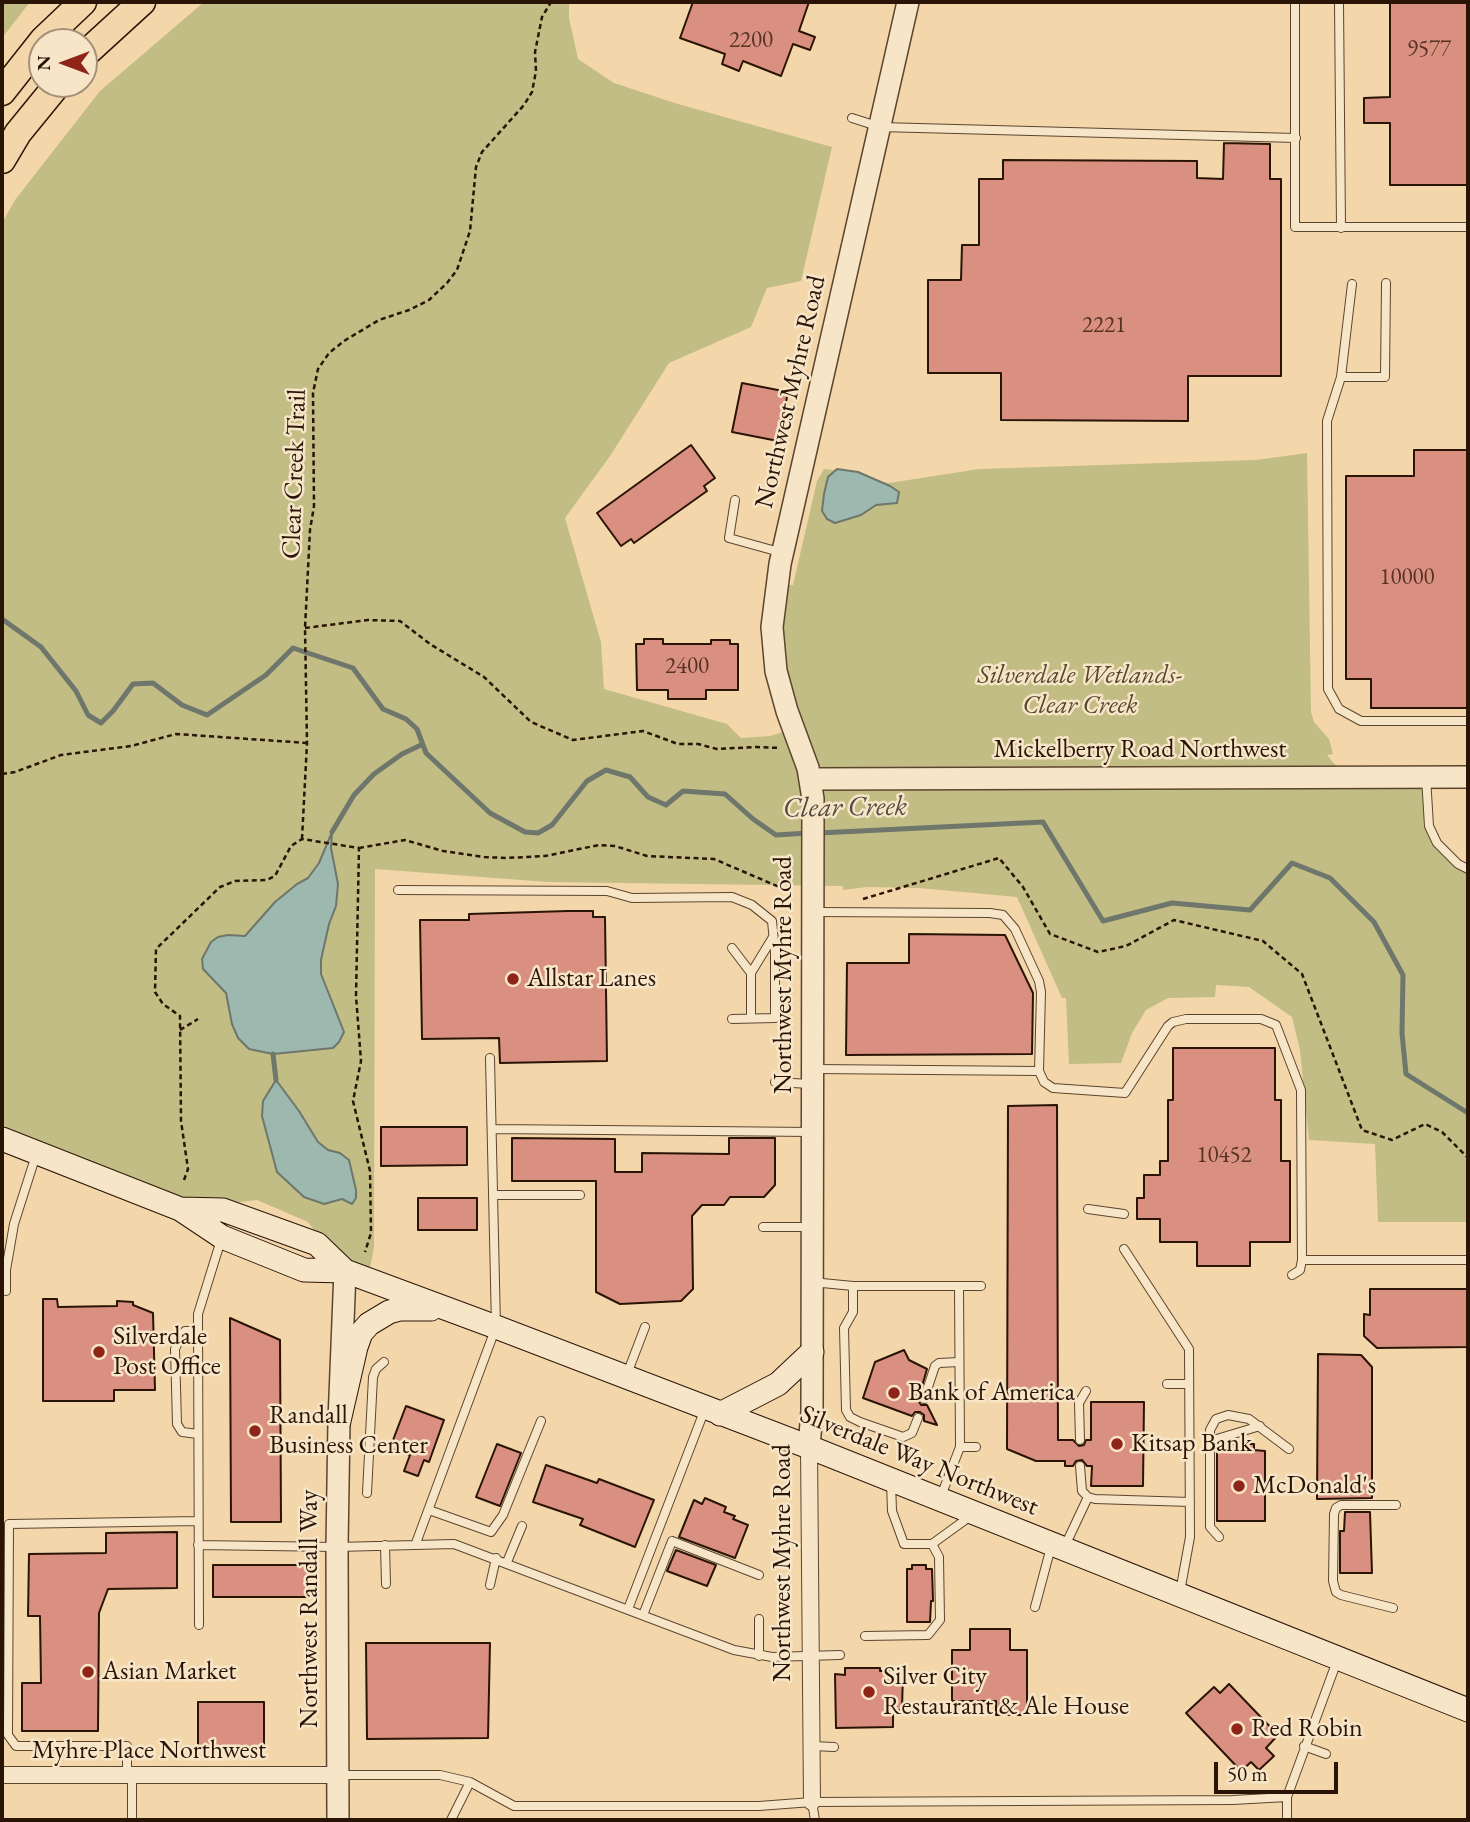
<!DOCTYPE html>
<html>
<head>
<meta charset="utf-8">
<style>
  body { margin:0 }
  #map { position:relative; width:1470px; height:1822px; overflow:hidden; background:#f3d7ab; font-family:"EB Garamond",serif }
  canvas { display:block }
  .frame { position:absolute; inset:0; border:4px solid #2a1406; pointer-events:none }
  .north { position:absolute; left:28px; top:28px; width:70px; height:70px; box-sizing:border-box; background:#f7e5c8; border:2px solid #a5917a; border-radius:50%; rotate:270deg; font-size:19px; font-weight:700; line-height:28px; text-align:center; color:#2a1406 }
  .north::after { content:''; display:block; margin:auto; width:24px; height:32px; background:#8f2418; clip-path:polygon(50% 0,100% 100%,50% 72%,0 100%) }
  .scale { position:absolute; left:1214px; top:1762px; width:124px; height:32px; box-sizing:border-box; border:4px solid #2a1406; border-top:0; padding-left:9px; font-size:21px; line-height:24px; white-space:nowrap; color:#2a1406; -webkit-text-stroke:5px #f7e5c8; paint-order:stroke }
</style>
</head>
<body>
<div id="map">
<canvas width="1470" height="1822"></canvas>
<div class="frame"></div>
<div class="north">N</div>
<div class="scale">50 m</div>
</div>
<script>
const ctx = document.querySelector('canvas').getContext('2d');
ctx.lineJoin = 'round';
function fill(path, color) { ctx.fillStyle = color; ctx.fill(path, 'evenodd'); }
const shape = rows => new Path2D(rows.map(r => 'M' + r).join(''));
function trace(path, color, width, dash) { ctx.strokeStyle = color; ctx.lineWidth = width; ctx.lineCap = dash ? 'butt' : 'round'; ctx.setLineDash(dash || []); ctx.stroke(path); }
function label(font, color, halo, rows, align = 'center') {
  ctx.font = font + ' "EB Garamond",serif'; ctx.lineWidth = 5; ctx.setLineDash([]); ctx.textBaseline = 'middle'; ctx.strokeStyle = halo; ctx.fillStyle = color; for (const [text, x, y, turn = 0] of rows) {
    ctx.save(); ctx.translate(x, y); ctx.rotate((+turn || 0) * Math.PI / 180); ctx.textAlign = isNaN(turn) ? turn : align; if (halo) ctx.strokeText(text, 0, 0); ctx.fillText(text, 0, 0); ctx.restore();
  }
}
const green = shape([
  [2,2,30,2,2,38],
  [204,2,569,2,569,18,578,59,614,83,678,104,832,147,801,281,767,288,751,327,669,363,610,456,565,518,601,642,604,689,727,724,741,738,770,736,793,729,777,585,793,585,817,481,824,469,842,471,866,480,889,483,979,469,1256,460,1307,453,1311,712,1314,722,1329,739,1333,754,1327,755,1346,778,1426,777,1429,826,1438,843,1468,869,1468,1222,1378,1222,1375,1144,1309,1140,1300,1050,1292,1017,1249,987,1216,985,1215,997,1168,998,1146,1010,1132,1033,1121,1063,1069,1064,1066,998,1062,998,1017,897,919,888,867,887,843,890,843,886,548,882,375,869,374,1247,368,1279,345,1271,308,1222,257,1200,180,1209,2,1139,2,223,15,200,100,91]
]);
const water = shape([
  [837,469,858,472,890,486,899,492,897,503,876,505,861,515,835,523,827,519,822,511,824,494,828,477,837,469],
  [332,832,331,848,338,884,336,906,329,924,321,960,321,974,344,1032,339,1042,333,1048,273,1054,249,1049,238,1038,232,1024,226,993,203,969,202,959,211,942,218,937,228,935,245,936,275,902,297,884,308,878,319,863,332,832],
  [276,1080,299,1111,318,1142,328,1150,340,1153,349,1160,356,1190,356,1198,352,1204,342,1199,324,1204,304,1197,277,1172,262,1116,263,1101,276,1080]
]);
const stream = shape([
  [2,619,41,647,76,691,88,715,101,723,113,711,133,684,153,683,182,705,207,715,266,675,293,648,353,668,383,709,406,719,417,729,426,753,490,813,525,832,538,833,552,825,587,781,606,770,630,777,648,797,666,805,683,791,725,794,753,819,776,835,809,833],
  [332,832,354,795,374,774,402,754,421,745],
  [819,833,1043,822,1103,921,1172,903,1250,910,1292,863,1330,878,1374,922,1403,975,1402,1033,1406,1074,1468,1113],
  [273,1054,276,1080]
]);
const building = shape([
  [693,2,809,2,799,31,815,37,810,50,793,44,781,76,743,61,739,71,722,64,725,54,680,38,693,2],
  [1390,2,1468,2,1468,185,1390,185,1390,123,1364,123,1364,98,1390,97,1390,2],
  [1224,143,1270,144,1270,179,1281,179,1281,376,1188,376,1188,421,1001,420,1001,373,928,373,928,280,961,280,962,245,979,245,979,179,1003,179,1003,160,1197,161,1197,178,1223,179,1224,143],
  [742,383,788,392,778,441,732,432,742,383],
  [691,445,715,478,704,486,707,491,634,543,631,539,621,546,597,513,691,445],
  [1414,450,1468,450,1468,708,1371,708,1371,679,1346,679,1346,476,1414,476,1414,450],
  [644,639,663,639,663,644,711,644,711,640,730,640,730,644,738,644,738,690,706,690,706,699,668,699,668,690,637,690,636,644,644,644,644,639],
  [568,911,593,911,593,917,605,917,607,1061,500,1063,499,1038,422,1039,420,920,469,920,469,914,568,911],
  [909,934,1005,935,1033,993,1032,1054,846,1055,847,963,909,963,909,934],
  [1173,1048,1275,1048,1275,1100,1281,1100,1281,1161,1290,1161,1290,1242,1250,1242,1250,1266,1197,1266,1197,1242,1160,1242,1160,1219,1137,1219,1137,1198,1144,1198,1144,1175,1160,1175,1160,1161,1168,1161,1168,1100,1173,1100,1173,1048],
  [1057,1105,1058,1440,1073,1440,1079,1446,1084,1445,1086,1440,1091,1440,1091,1402,1144,1402,1143,1486,1091,1486,1092,1466,1087,1466,1082,1460,1076,1461,1073,1466,1065,1466,1065,1461,1036,1461,1007,1449,1008,1106,1057,1105],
  [381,1127,467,1127,467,1165,381,1166,381,1127],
  [512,1138,615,1139,615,1172,642,1172,642,1153,729,1154,729,1138,775,1138,775,1185,764,1197,730,1197,724,1205,702,1205,692,1216,693,1289,681,1301,620,1304,596,1292,596,1181,512,1181,512,1138],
  [418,1198,477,1198,477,1230,418,1230,418,1198],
  [1370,1289,1468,1289,1468,1347,1377,1348,1364,1336,1364,1314,1370,1315,1370,1289],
  [43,1299,57,1299,58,1307,117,1306,117,1301,133,1302,133,1305,153,1313,155,1390,114,1390,114,1401,43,1401,43,1299],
  [230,1318,280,1340,281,1522,231,1522,230,1318],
  [904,1350,909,1360,927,1369,918,1400,921,1405,927,1405,937,1425,924,1421,924,1415,920,1412,915,1412,912,1416,863,1398,875,1362,904,1350],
  [1318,1354,1361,1355,1372,1367,1372,1498,1317,1499,1318,1354],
  [406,1406,444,1420,429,1462,424,1460,418,1476,404,1471,410,1455,390,1448,406,1406],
  [497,1444,521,1453,500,1506,476,1497,497,1444],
  [1229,1444,1254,1444,1254,1450,1265,1451,1265,1521,1217,1521,1217,1450,1229,1450,1229,1444],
  [546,1465,597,1483,599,1479,654,1500,635,1547,580,1525,583,1519,533,1502,546,1465],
  [705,1498,726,1507,724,1512,735,1516,733,1519,748,1525,735,1558,679,1537,694,1500,702,1504,705,1498],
  [1345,1512,1370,1512,1372,1573,1340,1573,1340,1531,1344,1531,1345,1512],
  [177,1532,177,1588,108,1589,99,1613,98,1731,22,1731,22,1683,41,1683,40,1616,28,1616,29,1554,106,1553,106,1533,177,1532],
  [676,1550,716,1565,707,1586,667,1571,676,1550],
  [213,1565,310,1565,310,1597,213,1597,213,1565],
  [912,1565,926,1565,926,1569,932,1569,933,1601,931,1601,930,1622,907,1622,907,1569,912,1569,912,1565],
  [970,1629,1010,1629,1010,1650,1027,1650,1027,1715,996,1715,996,1701,952,1701,952,1650,970,1650,970,1629],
  [366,1643,490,1643,488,1738,367,1739,366,1643],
  [845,1668,880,1668,880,1671,903,1671,902,1710,893,1710,893,1727,836,1728,835,1674,845,1675,845,1668],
  [1229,1684,1278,1735,1266,1748,1274,1756,1259,1770,1251,1762,1241,1771,1186,1713,1214,1687,1220,1693,1229,1684],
  [198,1702,264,1702,264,1747,198,1747,198,1702]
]);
const path = shape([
  [305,628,368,620,400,621,430,644,484,677,531,722,573,740,643,731,678,744,698,744,717,749,757,747,780,748],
  [2,774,15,772,61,755,131,746,176,734,307,743],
  [302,839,307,743,305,628,310,530,314,506,313,393,318,369,329,353,344,341,379,320,409,310,429,300,447,283,457,270,470,231,476,167,482,152,524,105,532,92,536,71,535,52,542,17,551,2],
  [359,848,405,840,443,851,484,857,506,858,545,856,599,845,615,846,647,856,714,859,791,892],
  [863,899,999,858,1023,887,1050,934,1098,952,1126,946,1174,920,1263,941,1302,974,1362,1130,1392,1140,1425,1124,1442,1132,1468,1158],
  [180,1030,198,1019],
  [184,1180,188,1169,181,1121,180,1016,163,1004,155,992,156,949,220,887,235,881,267,880,275,876,291,846,302,839,359,848,356,996,361,1061,353,1101,370,1171,371,1233,365,1252]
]);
const service = shape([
  [1295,2,1295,227,1468,227],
  [1339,2,1341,228],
  [852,118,880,127,1296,138],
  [1352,284,1341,377,1327,421,1328,689,1339,709,1361,721,1468,721],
  [1341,377,1385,377,1386,283],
  [735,500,729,538,783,553],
  [1426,777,1429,826,1437,843,1458,864,1468,869],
  [398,890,607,891,632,898,732,897,752,905,772,921,775,952,775,1018,732,1019],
  [815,912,990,913,1003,915,1015,929,1039,981,1041,992,1039,1071,1044,1082,1053,1088,1125,1093,1168,1026,1173,1022,1186,1019,1261,1019,1276,1025,1301,1090,1302,1260,1300,1270,1292,1275],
  [732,948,751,973,751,1018],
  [751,973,773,937],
  [815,1069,1039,1071],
  [775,1082,810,1084],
  [492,1129,812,1132],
  [493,1195,580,1195],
  [1088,1209,1124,1214],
  [763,1227,812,1227],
  [1124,1249,1189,1349,1190,1537,1180,1592],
  [1302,1260,1468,1260],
  [812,1282,853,1286,981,1286],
  [853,1286,853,1312,844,1328,846,1410,850,1417,860,1422,903,1437,912,1433,918,1418],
  [6,1291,6,1270,14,1224,36,1155],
  [198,1331,185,1331,182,1334,175,1349,177,1424,182,1432,198,1434],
  [627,1374,645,1327],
  [1167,1384,1189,1384],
  [924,1399,935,1366,939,1363,959,1362],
  [1080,1440,1079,1403,1086,1391],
  [1210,1441,1260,1426],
  [960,1447,976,1447],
  [1080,1466,1082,1491,1088,1497,1095,1499,1190,1502],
  [891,1482,892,1511,904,1544,932,1544,972,1515],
  [367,1493,373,1377,376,1369,384,1362],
  [941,1496,960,1447,959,1286],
  [429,1510,491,1532,503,1515,541,1421],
  [1219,1537,1210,1527,1210,1430,1216,1419,1228,1415,1249,1419,1289,1449],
  [416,1543,496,1327,490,1058],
  [198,1545,337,1547,454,1544,734,1650,772,1657,840,1655],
  [385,1545,386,1584],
  [1064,1548,1088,1497],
  [507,1562,522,1526],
  [490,1585,496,1558],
  [1035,1607,1051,1547],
  [1393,1608,1341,1595,1336,1592,1333,1581,1334,1514,1336,1508,1341,1505,1396,1505],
  [628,1609,705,1409],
  [643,1615,672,1541,759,1575],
  [759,1619,759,1656],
  [199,1625,198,1314,221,1240],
  [865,1636,928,1635,940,1620,939,1557,932,1544],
  [812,1746,834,1747],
  [1304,1746,1326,1754],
  [127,1775,127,1746,16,1746,8,1735,9,1524,198,1521],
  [132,1775,132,1820],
  [338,1775,440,1775,470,1782,514,1806,759,1806,812,1802,1233,1800,1287,1797],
  [812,1802,815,1820],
  [451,1820,470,1782],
  [1287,1820,1287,1797,1337,1661]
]);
const minor = shape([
  [809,1447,812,1802],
  [2,1775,338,1775]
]);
const tertiary = shape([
  [811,779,1468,777],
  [809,1447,812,1411,813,799,808,768,787,711,776,671,772,627,780,564,908,2],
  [338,1820,337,1547,339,1421,345,1271]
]);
const secondary = shape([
  [2,1139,180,1209,222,1237,304,1270,345,1271,496,1327,809,1447,1468,1710],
  [180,1209,223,1210,317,1244,345,1271],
  [720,1414,778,1384,812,1352],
  [339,1421,356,1347,361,1333,369,1324,389,1312,400,1309,431,1309]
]);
const trunk = shape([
  [84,55,142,2],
  [2,92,43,40,83,2],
  [2,160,18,133,58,84]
]);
const markers = [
  [513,979,7,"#8f2418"],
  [99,1352,7,"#8f2418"],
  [894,1393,7,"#8f2418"],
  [255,1431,7,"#8f2418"],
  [1117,1444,7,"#8f2418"],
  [1239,1486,7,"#8f2418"],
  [88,1672,7,"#8f2418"],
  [869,1692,7,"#8f2418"],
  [1237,1729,7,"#8f2418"]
];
const numberNames = [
  ["2200",751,41],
  ["9577",1429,50],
  ["2221",1104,326],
  ["10000",1407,578],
  ["2400",687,667],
  ["10452",1224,1156]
];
const streetNames = [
  ["Northwest Myhre Road",791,392,-77],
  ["Clear Creek Trail",295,474,-88],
  ["Mickelberry Road Northwest",1140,750],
  ["Northwest Myhre Road",784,975,-90],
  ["Silverdale Way Northwest",919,1461,22],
  ["Northwest Myhre Road",783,1563,-90],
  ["Northwest Randall Way",310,1609,-90],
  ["Myhre Place Northwest",149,1751]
];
const parkNames = [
  ["Silverdale Wetlands-",1080,676],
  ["Clear Creek",1080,706]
];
const poiNames = [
  ["Allstar Lanes",527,979],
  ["Silverdale",113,1337],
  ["Post Office",113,1367],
  ["Bank of America",908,1393],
  ["Randall",269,1416],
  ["Business Center",269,1446],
  ["Kitsap Bank",1131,1444],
  ["McDonald's",1253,1486],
  ["Asian Market",102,1672],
  ["Silver City",883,1677],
  ["Restaurant & Ale House",883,1707],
  ["Red Robin",1251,1729]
];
const waterNames = [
  ["Clear Creek",845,808,-1]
];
fill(green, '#c1bd84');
fill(water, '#9db8af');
trace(water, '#6f766b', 2);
trace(stream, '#6f766b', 5);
fill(building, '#da9080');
trace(building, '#2a1406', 2);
trace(service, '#5c452f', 10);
trace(minor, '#5c452f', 18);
trace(tertiary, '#5c452f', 24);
trace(secondary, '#2a1406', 25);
trace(trunk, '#2a1406', 29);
trace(path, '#2a1406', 2.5, [5, 3.5]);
trace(service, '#f7e5c8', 8);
trace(minor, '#f7e5c8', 16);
trace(tertiary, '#f7e5c8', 21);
trace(secondary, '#f7e5c8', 23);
trace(trunk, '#f3d7ab', 26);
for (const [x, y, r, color] of markers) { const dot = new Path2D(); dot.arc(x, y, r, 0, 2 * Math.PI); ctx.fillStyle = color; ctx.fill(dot); trace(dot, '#f7e5c8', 2.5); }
label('23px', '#563324', null, numberNames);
label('26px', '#2a1406', '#f7e5c8', streetNames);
label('italic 26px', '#57472c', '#f7e5c8', parkNames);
label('26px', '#2a1406', '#f7e5c8', poiNames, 'left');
label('italic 28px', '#524d41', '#f7e5c8', waterNames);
</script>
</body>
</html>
